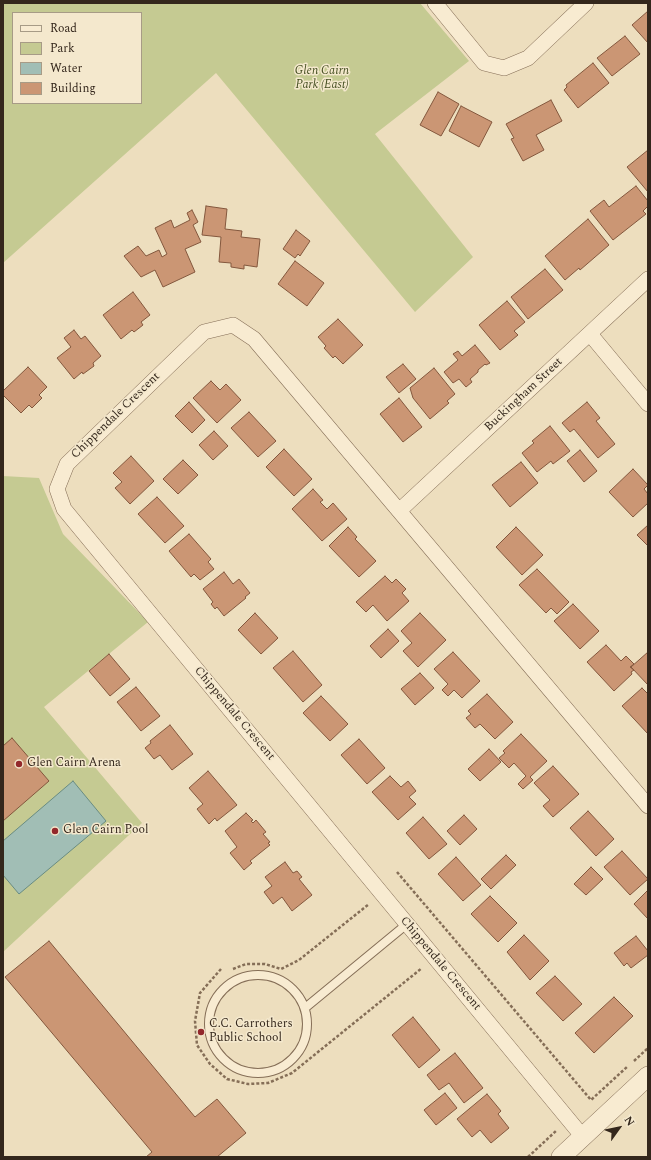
<!DOCTYPE html>
<html>
<head>
<meta charset="utf-8">
<style>
  body { margin:0 }
  #map { position:relative; width:651px; height:1160px; overflow:hidden; background:#eddebe; font-family:Spectral,serif }
  canvas { display:block }
  .frame { position:absolute; inset:0; border:4px solid #34271c; pointer-events:none }
  .legend { position:absolute; left:12px; top:12px; width:130px; height:92px; box-sizing:border-box; background:#f4e8cd; border:1px solid #a79b86; margin:0; padding:5px 7px; list-style:none; font-size:12px; color:#34271c }
  .legend li { display:flex; align-items:center; gap:8px; height:20px }
  .legend b { width:20px; border:1px solid #a79b86 }
  .north { position:absolute; left:599px; top:1108px; width:40px; height:40px; -webkit-text-stroke:3px #f4e8cd; paint-order:stroke; rotate:57deg; font-size:11px; font-weight:700; line-height:16px; text-align:center; color:#34271c }
  .north::after { content:''; display:block; margin:auto; width:14px; height:18px; background:#34271c; clip-path:polygon(50% 0,100% 100%,50% 72%,0 100%) }
</style>
</head>
<body>
<div id="map">
<canvas width="651" height="1160"></canvas>
<div class="frame"></div>
<ul class="legend">
<li><b style="height:5px;background:#f8ebd1"></b>Road</li>
<li><b style="height:11px;background:#c5ca92"></b>Park</li>
<li><b style="height:11px;background:#a1beb5"></b>Water</li>
<li><b style="height:11px;background:#cb9674"></b>Building</li>
</ul>
<div class="north">N</div>
</div>
<script>
const ctx = document.querySelector('canvas').getContext('2d');
ctx.lineJoin = 'round';
function fill(path, color) { ctx.fillStyle = color; ctx.fill(path, 'evenodd'); }
const shape = rows => new Path2D(rows.map(r => 'M' + r).join(''));
function trace(path, color, width, dash) { ctx.strokeStyle = color; ctx.lineWidth = width; ctx.lineCap = dash ? 'butt' : 'round'; ctx.setLineDash(dash || []); ctx.stroke(path); }
function label(font, color, halo, rows, align = 'center') {
  ctx.font = font + ' Spectral,serif'; ctx.lineWidth = 3; ctx.setLineDash([]); ctx.textBaseline = 'middle'; ctx.strokeStyle = halo; ctx.fillStyle = color; for (const [text, x, y, turn = 0] of rows) {
    ctx.save(); ctx.translate(x, y); ctx.rotate((+turn || 0) * Math.PI / 180); ctx.textAlign = isNaN(turn) ? turn : align; if (halo) ctx.strokeText(text, 0, 0); ctx.fillText(text, 0, 0); ctx.restore();
  }
}
const green = shape([
  [3,3,420,3,469,61,375,134,473,257,415,312,216,73,3,263],
  [13,13,141,13,141,103,13,103],
  [3,476,39,478,63,534,148,622,44,707,142,823,3,952]
]);
const water = shape([
  [73,781,106,821,19,894,3,875,3,841,73,781]
]);
const building = shape([
  [648,11,648,43,632,25,648,11],
  [625,36,640,54,612,76,597,58,625,36],
  [593,63,609,83,578,108,564,90,567,87,566,85,593,63],
  [438,92,459,104,441,136,420,125,438,92],
  [551,100,562,121,536,135,544,150,523,161,511,139,514,138,506,124,551,100],
  [461,106,492,122,479,147,449,131,461,106],
  [648,150,648,192,627,167,648,150],
  [636,186,648,201,648,206,643,211,646,214,613,240,590,211,604,200,609,207,636,186],
  [206,206,227,209,225,229,242,231,241,237,260,239,257,267,244,265,244,269,231,267,231,263,219,262,221,237,202,235,206,206],
  [192,210,198,222,193,225,201,242,185,249,195,272,163,287,155,270,141,277,124,256,138,246,146,256,159,250,162,257,167,254,155,228,171,220,174,228,190,220,187,213,192,210],
  [588,219,609,245,580,270,579,268,565,280,545,256,588,219],
  [296,230,310,241,300,256,298,254,295,258,283,249,296,230],
  [295,261,324,283,307,306,278,284,295,261],
  [545,269,563,290,528,319,511,297,545,269],
  [133,292,150,315,141,322,143,325,134,332,132,330,121,339,103,315,133,292],
  [507,301,525,322,514,331,518,335,500,350,479,325,507,301],
  [338,319,363,345,343,364,335,356,333,358,324,348,326,346,318,337,338,319],
  [74,330,81,339,85,336,101,356,93,363,94,366,83,374,82,372,74,379,57,358,71,347,64,338,74,330],
  [475,345,490,363,486,365,485,364,478,370,478,372,470,379,472,382,466,387,459,379,453,383,444,372,458,360,453,354,458,351,462,356,475,345],
  [403,364,416,379,399,393,386,377,403,364],
  [28,367,47,387,39,395,42,398,32,408,29,405,21,413,3,395,3,391,28,367],
  [434,368,455,394,447,401,449,403,430,419,413,398,410,388,434,368],
  [211,381,220,390,226,384,241,400,217,423,193,398,211,381],
  [399,398,422,427,403,442,380,414,399,398],
  [189,402,205,420,192,433,175,416,189,402],
  [587,402,600,418,596,421,615,444,598,458,574,429,570,432,562,423,587,402],
  [249,412,276,441,258,457,231,428,249,412],
  [550,426,570,451,553,464,551,461,537,472,522,453,534,443,532,441,550,426],
  [214,431,228,446,213,460,199,445,214,431],
  [284,449,312,479,294,496,266,467,284,449],
  [580,450,597,471,584,482,567,461,580,450],
  [131,456,154,481,130,504,115,488,122,482,113,473,131,456],
  [183,460,198,475,178,494,163,479,183,460],
  [521,462,538,483,510,507,492,485,521,462],
  [633,469,648,485,644,489,648,494,648,503,633,517,609,492,633,469],
  [313,489,323,500,320,502,327,509,333,503,347,519,322,541,292,509,313,489],
  [157,497,184,526,165,543,138,514,157,497],
  [648,525,648,546,637,535,648,525],
  [348,527,357,537,355,539,376,561,359,577,329,546,348,527],
  [516,527,543,555,522,575,496,547,516,527],
  [189,534,211,559,208,562,214,569,200,580,194,574,191,577,169,551,189,534],
  [537,569,569,602,557,614,551,608,546,613,519,585,537,569],
  [224,572,233,584,239,579,250,593,245,597,246,598,224,616,217,607,215,609,211,604,213,602,203,589,224,572],
  [385,576,392,583,396,579,406,589,402,593,409,601,387,621,373,605,366,612,356,602,385,576],
  [573,604,599,631,580,649,554,621,573,604],
  [255,613,278,638,261,654,238,630,255,613],
  [420,613,446,640,418,667,403,651,412,643,401,631,420,613],
  [388,629,399,641,381,658,370,646,388,629],
  [606,645,621,661,626,656,634,664,630,667,634,670,631,672,632,674,614,691,587,662,606,645],
  [293,651,322,685,303,702,273,668,293,651],
  [453,652,480,681,462,698,454,690,448,696,442,690,448,684,434,669,453,652],
  [648,652,648,685,631,667,648,652],
  [109,654,130,679,110,696,89,671,109,654],
  [420,673,434,688,415,705,401,689,420,673],
  [136,687,160,716,141,731,117,702,136,687],
  [642,688,648,694,648,734,622,706,642,688],
  [487,694,513,722,495,739,480,724,475,728,466,718,471,714,468,711,487,694],
  [321,696,348,724,330,741,303,713,321,696],
  [170,725,193,754,172,770,160,755,154,759,145,748,151,743,150,741,170,725],
  [521,734,547,761,530,777,533,780,523,789,518,784,526,776,514,763,509,768,499,758,505,753,503,751,521,734],
  [12,738,49,781,3,821,3,746,12,738],
  [359,739,385,768,367,784,341,755,359,739],
  [489,749,501,762,480,781,468,769,489,749],
  [553,766,579,794,553,817,543,806,550,800,534,783,553,766],
  [208,771,237,805,217,821,215,818,209,824,197,809,203,804,189,788,208,771],
  [390,776,401,787,408,781,416,791,409,797,416,804,398,820,372,792,390,776],
  [588,811,614,839,596,856,570,828,588,811],
  [246,813,253,820,251,821,253,823,256,820,266,832,263,834,270,842,268,843,270,845,250,861,252,863,244,870,230,853,237,847,225,831,246,813],
  [464,815,477,829,460,845,447,831,464,815],
  [423,817,447,844,429,859,406,833,423,817],
  [622,851,648,879,630,895,604,867,622,851],
  [506,855,516,865,491,889,481,879,506,855],
  [456,857,481,885,463,901,438,874,456,857],
  [285,862,293,873,297,871,302,877,299,879,312,895,292,911,282,897,273,904,264,892,272,886,265,877,285,862],
  [591,867,603,879,586,895,574,884,591,867],
  [648,890,648,919,634,904,648,890],
  [490,896,517,923,498,942,471,914,490,896],
  [524,935,549,961,530,980,507,952,524,935],
  [636,936,648,951,648,955,631,968,627,963,624,966,614,953,636,936],
  [49,941,195,1117,217,1099,246,1133,217,1157,146,1157,152,1152,5,977,49,941],
  [555,976,582,1004,563,1021,536,993,555,976],
  [614,997,633,1016,594,1053,575,1033,614,997],
  [413,1017,440,1050,419,1068,392,1035,413,1017],
  [455,1053,483,1088,464,1103,449,1083,439,1090,427,1075,455,1053],
  [445,1093,457,1108,436,1125,424,1110,445,1093],
  [487,1094,501,1111,498,1114,509,1128,491,1143,480,1130,472,1137,457,1119,487,1094]
]);
const path = shape([
  [397,872,591,1100,628,1066],
  [221,969,200,993,195,1021,197,1045,210,1064,227,1079,248,1084,268,1083,292,1073,422,968],
  [233,969,246,964,265,964,281,969,299,960,369,904],
  [634,1061,648,1048],
  [528,1157,557,1130]
]);
const service = shape([
  '209 1024a49 49 0 1 1 98 0a49 49 0 1 1-98 0Z',
  [305,1008,407,924]
]);
const minor = shape([
  [435,3,484,63,504,68,528,58,586,3],
  [590,334,648,404],
  [399,511,648,279],
  [583,1137,64,509,57,489,67,464,204,332,233,325,254,339,648,806]
]);
const tertiary = shape([
  [561,1157,648,1076]
]);
const markers = [
  [19,764,4,"#93282b"],
  [55,831,4,"#93282b"],
  [201,1032,4,"#93282b"]
];
const parkNames = [
  ["Glen Cairn",322,72],
  ["Park (East)",322,86]
];
const streetNames = [
  ["Buckingham Street",524,395,-43],
  ["Chippendale Crescent",116,416,-44],
  ["Chippendale Crescent",234,714,50],
  ["Chippendale Crescent",440,964,50]
];
const poiNames = [
  ["Glen Cairn Arena",27,764],
  ["Glen Cairn Pool",63,831],
  ["C.C. Carrothers",209,1025],
  ["Public School",209,1039]
];
fill(green, '#c5ca92');
fill(water, '#a1beb5');
trace(water, '#698c82', 1);
fill(building, '#cb9674');
trace(building, '#83573d', 1);
trace(service, '#856e57', 10);
trace(minor, '#856e57', 16);
trace(tertiary, '#856e57', 20);
trace(path, '#856e57', 2.5, [3, 2]);
trace(service, '#f8ebd1', 8);
trace(minor, '#f8ebd1', 15);
trace(tertiary, '#f8ebd1', 19);
for (const [x, y, r, color] of markers) { const dot = new Path2D(); dot.arc(x, y, r, 0, 2 * Math.PI); ctx.fillStyle = color; ctx.fill(dot); trace(dot, '#f4e8cd', 1.5); }
label('italic 12px', '#465022', '#f4e8cd', parkNames);
label('12px', '#34271c', '#f4e8cd', streetNames);
label('12px', '#34271c', '#f4e8cd', poiNames, 'left');
</script>
</body>
</html>
